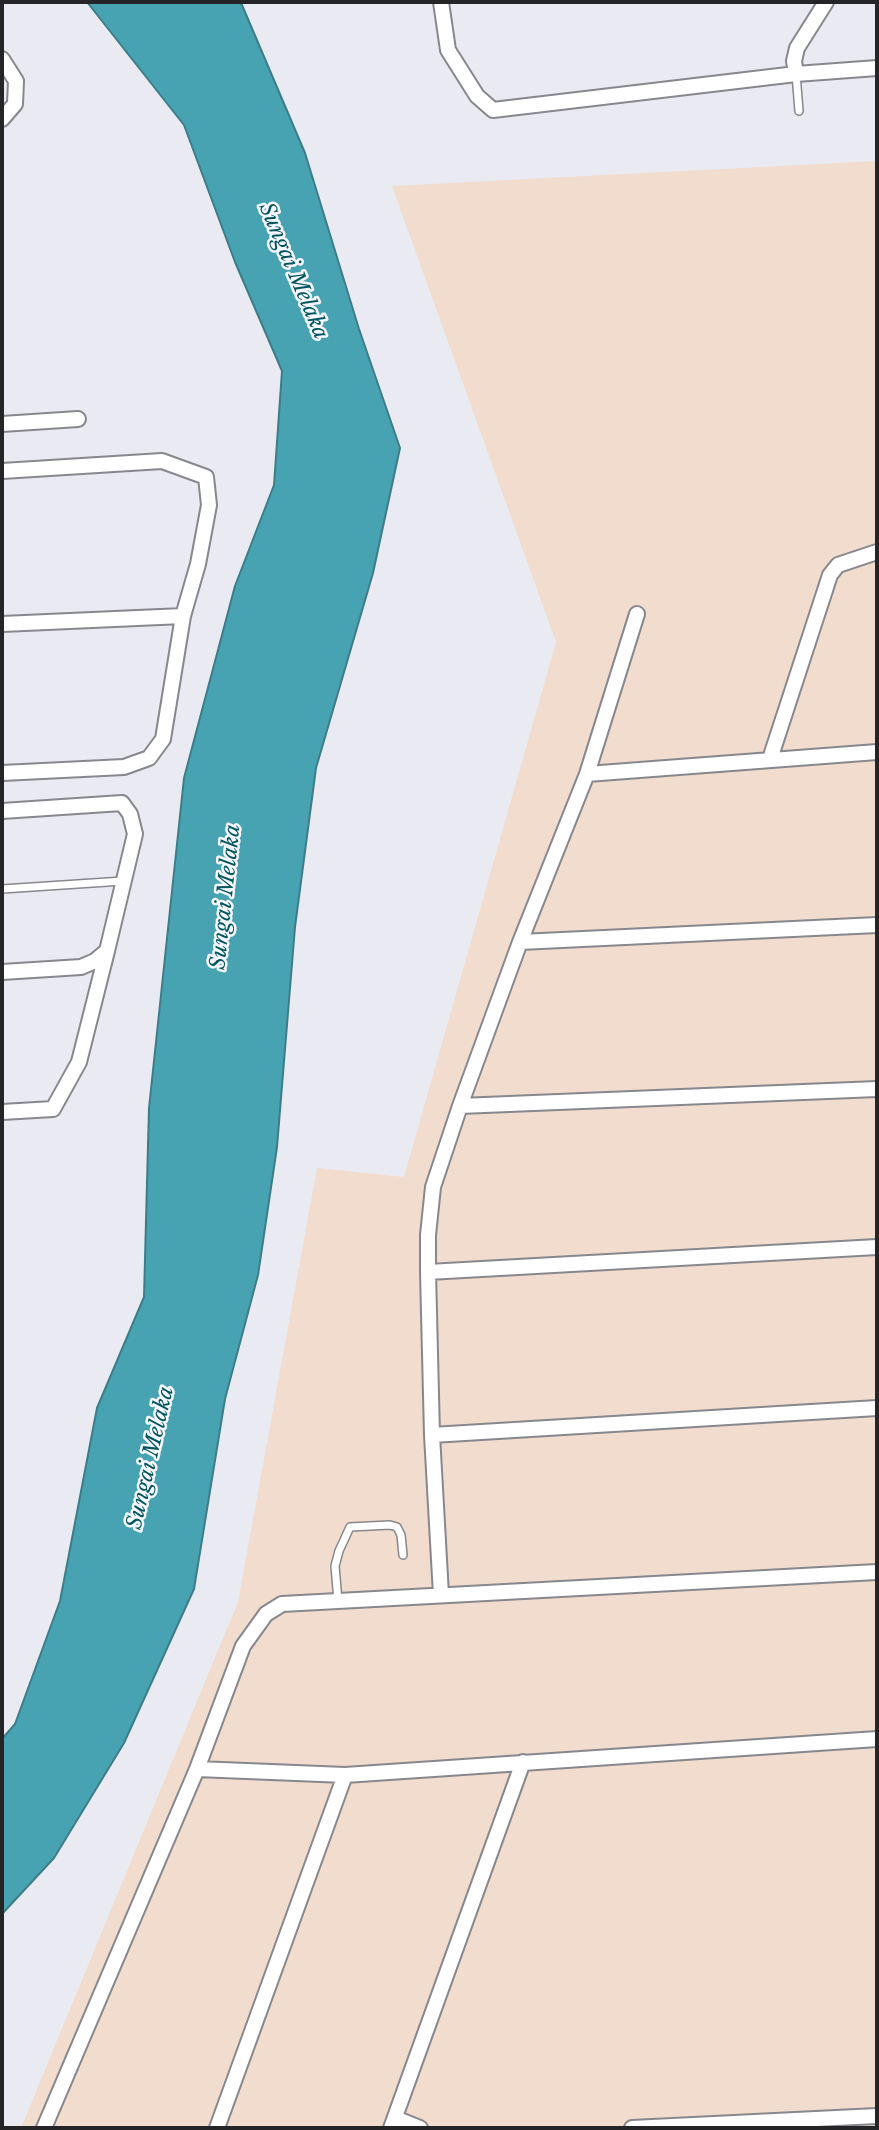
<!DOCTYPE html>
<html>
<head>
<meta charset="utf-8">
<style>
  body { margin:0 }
  #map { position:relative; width:879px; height:2130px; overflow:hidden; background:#eaeaf2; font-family:"Libre Baskerville",serif }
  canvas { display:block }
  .frame { position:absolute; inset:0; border:4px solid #252528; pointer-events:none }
</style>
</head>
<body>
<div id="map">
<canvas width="879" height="2130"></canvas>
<div class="frame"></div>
</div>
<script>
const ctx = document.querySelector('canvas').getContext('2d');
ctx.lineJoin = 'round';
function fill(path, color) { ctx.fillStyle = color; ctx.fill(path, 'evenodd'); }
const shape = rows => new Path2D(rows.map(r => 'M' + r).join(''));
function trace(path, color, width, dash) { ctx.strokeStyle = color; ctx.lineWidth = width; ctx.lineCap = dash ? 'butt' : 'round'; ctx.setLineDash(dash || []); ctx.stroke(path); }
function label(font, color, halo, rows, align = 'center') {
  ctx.font = font + ' "Libre Baskerville",serif'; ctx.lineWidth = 5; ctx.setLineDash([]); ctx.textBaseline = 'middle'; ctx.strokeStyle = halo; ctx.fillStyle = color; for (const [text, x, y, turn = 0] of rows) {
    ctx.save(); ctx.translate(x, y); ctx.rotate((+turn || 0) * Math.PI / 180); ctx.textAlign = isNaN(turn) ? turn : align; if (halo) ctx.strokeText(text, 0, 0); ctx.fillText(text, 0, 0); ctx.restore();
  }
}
const industrial = shape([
  [877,161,877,2128,21,2128,238,1602,317,1168,404,1177,556,642,392,186]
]);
const water = shape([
  [87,2,239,2,242,5,305,153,359,329,400,448,373,573,316,768,295,927,277,1147,258,1275,225,1399,194,1589,124,1743,54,1858,2,1914,2,1739,15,1724,60,1601,97,1408,144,1297,149,1108,184,778,235,586,274,485,282,371,235,262,184,125,87,2]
]);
const service = shape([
  [796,74,799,111],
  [2,889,123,881],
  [338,1601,335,1566,339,1551,350,1527,390,1525,397,1527,401,1535,403,1555]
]);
const minor = shape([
  [441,2,448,50,477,96,493,110,796,74,877,68],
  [2,59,16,81,15,104,2,119],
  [796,74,794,61,797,48,826,2],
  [2,424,78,419],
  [2,471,162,461,206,477,209,505,198,564,183,616,163,739,149,758,124,767,2,773],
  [2,624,183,616],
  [770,759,830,575,838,565,877,552],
  [587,774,877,752],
  [2,811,122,803,130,814,135,834,107,951,95,961,81,967,2,972],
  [520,942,877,925],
  [460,1106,877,1089],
  [2,1112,53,1109,79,1062,107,951],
  [428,1272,877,1247],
  [432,1435,877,1408],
  [441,1595,432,1435,428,1272,428,1235,433,1187,460,1106,520,942,587,774,637,614],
  [197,1769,345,1775,877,1739],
  [395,2118,420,2128],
  [44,2128,197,1769,243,1646,266,1614,282,1604,877,1572],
  [217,2128,345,1775],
  [391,2128,523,1762],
  [632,2128,877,2116]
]);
const waterNames = [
  ["Sungai Melaka",293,271,67],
  ["Sungai Melaka",226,897,-84],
  ["Sungai Melaka",151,1458,-77]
];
fill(industrial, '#f1dcce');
fill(water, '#47a3b2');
trace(water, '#3d7d89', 2);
trace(service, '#87878e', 10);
trace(minor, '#87878e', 18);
trace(service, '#fff', 7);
trace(minor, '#fff', 14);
label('italic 21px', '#005660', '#f7f7ff', waterNames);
</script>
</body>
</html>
